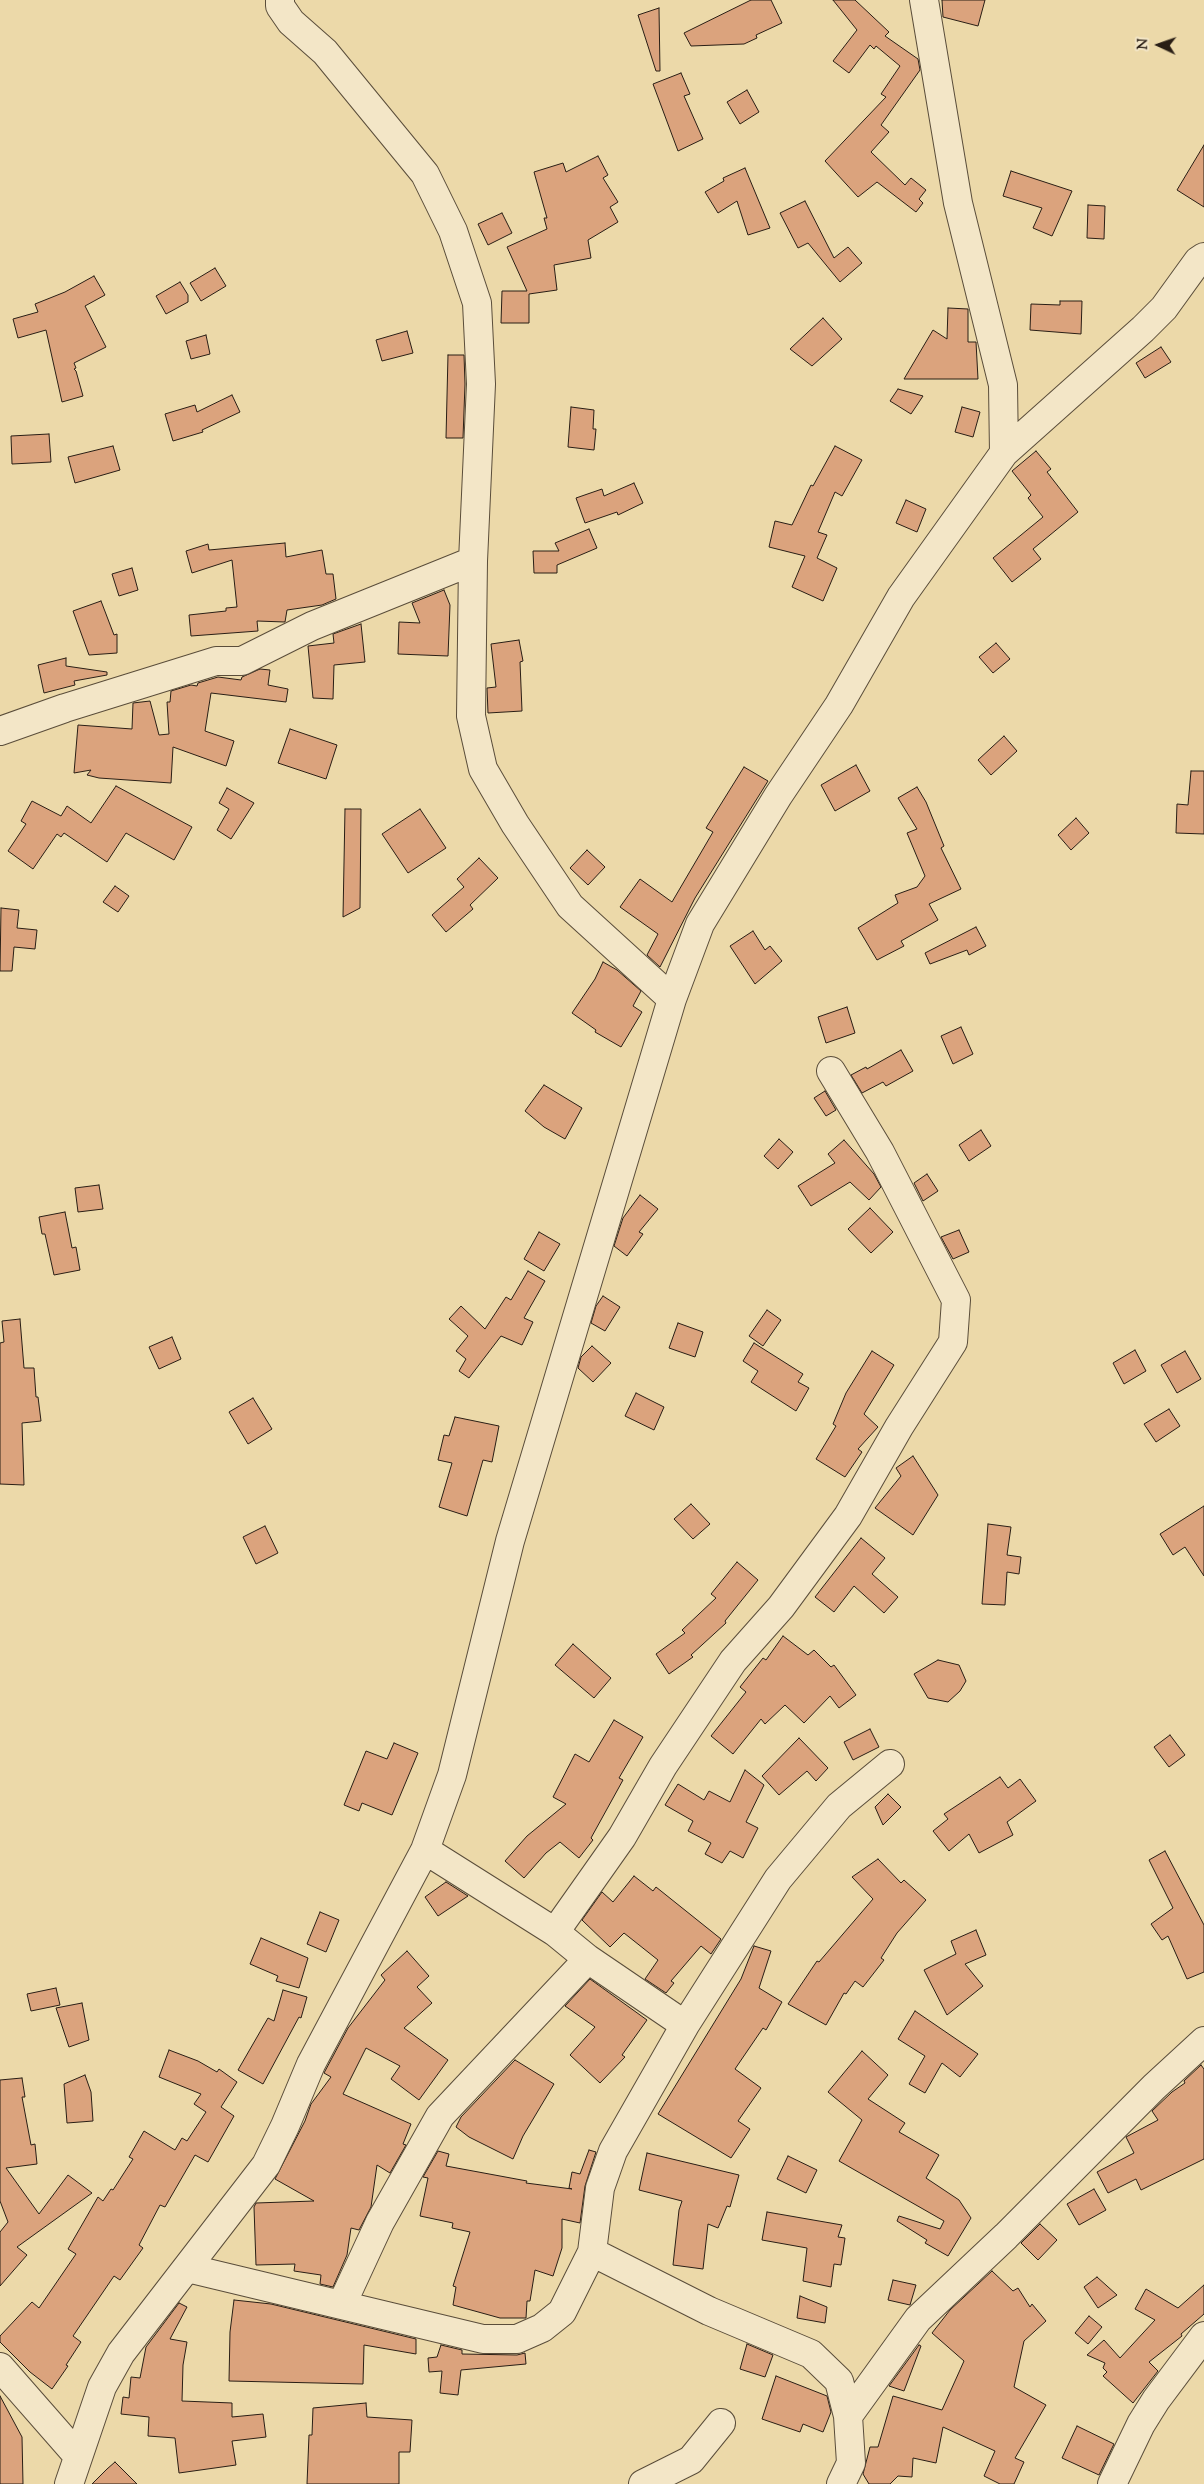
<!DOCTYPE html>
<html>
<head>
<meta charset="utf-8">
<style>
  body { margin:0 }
  #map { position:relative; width:1204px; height:2484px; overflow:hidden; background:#ecd9a9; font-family:"Sorts Mill Goudy",serif }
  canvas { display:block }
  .north { position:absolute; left:1134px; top:20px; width:50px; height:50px; -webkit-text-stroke:4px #f3e6c7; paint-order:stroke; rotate:273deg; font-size:14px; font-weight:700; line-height:20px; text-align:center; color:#291e15 }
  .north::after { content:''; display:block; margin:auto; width:18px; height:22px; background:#291e15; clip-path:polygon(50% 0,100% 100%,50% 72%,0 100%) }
</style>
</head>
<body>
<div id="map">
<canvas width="1204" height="2484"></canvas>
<div class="north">N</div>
</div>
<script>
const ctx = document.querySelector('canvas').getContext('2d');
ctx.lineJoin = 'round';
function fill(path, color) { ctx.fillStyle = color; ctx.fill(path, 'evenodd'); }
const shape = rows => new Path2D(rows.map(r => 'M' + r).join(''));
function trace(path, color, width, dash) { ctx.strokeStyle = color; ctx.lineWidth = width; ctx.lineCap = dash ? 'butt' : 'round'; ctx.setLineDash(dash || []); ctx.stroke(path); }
const building = shape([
  [751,0,771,0,782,23,756,35,757,38,744,44,691,46,684,33,751,0],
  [833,0,855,0,889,32,885,36,918,59,920,70,881,125,889,132,871,152,905,185,911,178,926,190,919,199,923,203,916,212,877,182,858,197,825,161,886,97,881,94,900,66,876,46,874,49,870,45,849,73,833,61,857,30,833,0],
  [942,0,985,0,978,26,943,17,942,0],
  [659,8,660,71,656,71,638,15,659,8],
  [681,73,690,94,684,96,703,139,678,151,653,84,681,73],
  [747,90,759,112,740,124,727,102,747,90],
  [1204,145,1204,207,1177,190,1204,145],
  [598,156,608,175,603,178,618,202,610,207,618,222,588,240,591,258,554,265,557,290,529,294,529,323,501,323,502,291,527,291,507,247,547,229,544,218,547,218,534,172,563,163,566,172,598,156],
  [745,168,770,228,748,235,737,201,718,213,705,192,724,181,723,178,745,168],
  [1011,171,1072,191,1052,236,1033,228,1042,208,1003,196,1011,171],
  [805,201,834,258,848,247,862,263,840,282,808,243,798,248,780,213,805,201],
  [1088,205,1105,206,1104,239,1087,238,1088,205],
  [502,213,512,233,488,245,478,224,502,213],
  [215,268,226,286,201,301,190,283,215,268],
  [94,276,105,295,85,306,106,347,74,363,76,368,74,369,76,371,83,396,62,402,46,330,18,338,13,319,38,312,35,304,65,292,94,276],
  [180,282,188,295,188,302,166,314,156,296,180,282],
  [1060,301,1082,301,1081,334,1030,330,1031,304,1060,305,1060,301],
  [948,308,968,309,968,342,976,342,978,379,904,379,933,330,947,339,948,308],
  [823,318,842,339,812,366,790,349,823,318],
  [407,331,413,353,382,361,376,340,407,331],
  [206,335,210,354,191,359,186,341,206,335],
  [1161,347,1171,362,1145,378,1136,363,1161,347],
  [448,355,464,355,465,384,463,438,446,438,448,355],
  [898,389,923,396,911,414,890,401,898,389],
  [232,395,240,412,202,430,203,432,173,441,165,414,195,405,197,412,232,395],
  [571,407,594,410,593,429,596,429,594,450,568,447,571,407],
  [962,407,980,412,973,437,955,432,962,407],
  [49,434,51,462,12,464,11,436,49,434],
  [113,446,120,470,75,483,68,457,113,446],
  [835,446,862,460,842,496,835,492,818,532,827,535,817,558,837,568,823,601,792,587,805,556,769,547,775,521,792,525,811,485,813,486,835,446],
  [1036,451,1051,469,1047,472,1078,512,1033,549,1041,559,1012,582,993,558,1043,517,1028,498,1031,495,1012,471,1036,451],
  [634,483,643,503,618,515,617,512,585,523,576,498,602,489,604,496,634,483],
  [906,500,926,509,917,532,896,523,906,500],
  [589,529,597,548,557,565,557,573,534,573,533,551,559,551,555,543,589,529],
  [285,543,286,557,322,550,326,574,333,574,336,599,322,605,287,610,285,622,257,621,258,631,191,636,189,615,226,611,226,608,237,607,232,560,192,573,186,551,208,544,209,550,285,543],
  [132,568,138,590,119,596,112,574,132,568],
  [444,590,450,605,448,656,398,654,399,622,420,623,412,603,444,590],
  [101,601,114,635,117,634,117,653,89,655,73,611,101,601],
  [361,624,365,662,334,665,333,699,313,698,308,646,334,643,333,634,361,624],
  [519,640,523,661,520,662,522,711,488,713,487,688,496,687,491,644,519,640],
  [996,643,1010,659,993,673,979,657,996,643],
  [66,658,66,666,107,672,107,675,74,681,75,685,44,693,38,665,66,658],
  [260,669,270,670,268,685,288,689,286,702,211,693,205,731,234,741,226,766,173,747,171,783,99,778,87,775,91,770,74,773,78,725,132,729,133,703,150,701,159,735,169,734,167,702,170,702,171,691,191,685,197,686,198,683,218,677,241,680,242,677,260,669],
  [290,729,337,745,326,779,278,763,290,729],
  [1004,736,1017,751,991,775,978,760,1004,736],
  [856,765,870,791,835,811,821,785,856,765],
  [744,767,768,781,695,898,660,967,647,955,658,934,620,907,640,879,672,902,713,832,706,828,744,767],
  [1191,771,1204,771,1204,834,1176,833,1177,804,1188,805,1191,771],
  [116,786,192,827,174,860,126,833,107,862,64,833,61,837,57,834,33,869,8,851,26,824,21,821,32,801,61,816,67,806,91,823,116,786],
  [917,787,926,802,944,846,941,848,961,889,929,904,938,920,901,941,904,946,877,960,858,928,898,903,895,895,917,887,925,876,907,833,917,829,898,798,917,787],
  [227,788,254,803,231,839,217,830,229,809,219,803,227,788],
  [345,809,361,809,360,908,343,917,345,809],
  [420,809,446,848,408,873,382,834,420,809],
  [1076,818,1089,833,1071,850,1058,835,1076,818],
  [587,850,605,867,588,885,570,868,587,850],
  [479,858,498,878,470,905,473,909,446,932,432,915,464,887,457,879,479,858],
  [115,886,129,896,118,912,103,902,115,886],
  [1,908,19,910,17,928,37,930,35,949,14,947,12,971,0,971,1,908],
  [976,927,986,946,969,955,967,950,930,964,925,953,976,927],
  [753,931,765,950,770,946,782,961,755,984,730,946,753,931],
  [603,962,617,970,641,991,633,1006,642,1012,621,1047,595,1032,596,1030,572,1013,595,979,603,962],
  [847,1007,855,1033,826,1043,818,1017,847,1007],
  [961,1027,973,1054,953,1064,941,1036,961,1027],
  [901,1050,913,1071,886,1086,883,1082,862,1093,851,1075,866,1067,867,1069,901,1050],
  [544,1085,582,1108,565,1139,544,1127,525,1111,544,1085],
  [825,1091,836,1110,826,1116,814,1098,825,1091],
  [981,1130,991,1146,969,1161,959,1145,981,1130],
  [779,1139,793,1152,778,1169,764,1156,779,1139],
  [844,1140,874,1174,881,1187,869,1200,850,1182,811,1206,798,1186,835,1163,828,1154,844,1140],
  [927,1174,938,1191,923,1201,914,1183,927,1174],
  [99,1185,103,1209,78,1212,75,1188,99,1185],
  [640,1195,658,1209,639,1232,643,1234,627,1256,614,1246,623,1218,640,1195],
  [870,1208,893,1232,871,1253,848,1229,870,1208],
  [65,1212,72,1248,76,1247,80,1270,54,1275,45,1234,42,1234,39,1217,65,1212],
  [959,1230,969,1252,953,1259,941,1237,959,1230],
  [539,1232,560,1244,544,1271,524,1259,539,1232],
  [528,1271,545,1281,524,1318,533,1322,522,1345,501,1336,469,1378,459,1371,466,1359,456,1351,468,1336,449,1319,461,1306,485,1329,506,1297,511,1300,528,1271],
  [603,1296,620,1307,605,1331,591,1323,596,1306,603,1296],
  [767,1310,781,1320,763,1346,749,1336,767,1310],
  [20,1319,24,1368,34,1368,36,1397,38,1397,41,1421,22,1423,24,1485,0,1484,0,1343,4,1342,2,1321,20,1319],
  [678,1323,703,1332,695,1357,669,1348,678,1323],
  [172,1337,181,1359,159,1369,149,1347,172,1337],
  [754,1343,803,1374,798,1382,809,1388,796,1411,751,1382,758,1371,743,1361,754,1343],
  [592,1346,611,1363,593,1382,578,1368,581,1357,592,1346],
  [1135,1350,1146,1371,1124,1384,1113,1363,1135,1350],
  [872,1351,894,1365,864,1414,878,1427,858,1449,862,1452,845,1477,816,1459,836,1426,833,1424,846,1393,872,1351],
  [1185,1351,1201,1379,1177,1393,1161,1365,1185,1351],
  [636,1393,664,1407,654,1430,625,1416,636,1393],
  [253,1398,272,1429,248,1444,229,1412,253,1398],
  [1169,1409,1180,1426,1156,1442,1144,1424,1169,1409],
  [455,1417,499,1426,492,1462,483,1460,467,1516,439,1507,452,1463,438,1460,444,1435,449,1436,455,1417],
  [913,1456,938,1495,913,1535,875,1508,901,1476,896,1468,913,1456],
  [691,1504,710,1524,693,1539,674,1519,691,1504],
  [1204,1506,1204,1576,1185,1547,1173,1555,1160,1534,1204,1506],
  [988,1524,1011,1527,1007,1555,1021,1557,1019,1574,1007,1572,1005,1605,982,1604,988,1524],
  [265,1526,278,1553,256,1564,243,1537,265,1526],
  [861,1538,885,1558,872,1574,898,1597,884,1613,854,1586,834,1612,815,1597,861,1538],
  [737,1562,758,1580,725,1621,726,1623,691,1655,693,1657,669,1674,656,1654,685,1633,682,1630,716,1598,711,1594,737,1562],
  [783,1636,808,1655,814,1650,831,1667,834,1665,856,1695,839,1708,830,1696,804,1723,785,1705,765,1724,761,1719,733,1754,711,1736,746,1692,740,1687,763,1658,766,1660,783,1636],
  [573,1644,611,1678,594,1698,555,1665,573,1644],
  [938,1660,959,1665,966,1681,960,1691,948,1702,928,1698,914,1674,938,1660],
  [614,1720,643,1737,619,1778,623,1780,591,1838,593,1840,579,1858,560,1842,546,1853,524,1878,505,1861,527,1836,566,1804,553,1797,575,1754,589,1762,614,1720],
  [870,1729,879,1747,853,1760,844,1742,870,1729],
  [1170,1735,1185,1755,1169,1767,1154,1747,1170,1735],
  [799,1738,828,1768,816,1781,807,1771,779,1795,762,1776,799,1738],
  [394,1743,418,1753,392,1815,362,1803,359,1811,344,1805,366,1751,387,1759,394,1743],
  [745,1770,764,1785,746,1822,758,1828,743,1858,730,1851,722,1863,705,1854,711,1843,688,1831,693,1821,665,1805,678,1784,704,1800,709,1791,730,1802,745,1770],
  [1000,1777,1008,1788,1020,1779,1036,1801,1007,1822,1013,1835,979,1853,969,1834,949,1851,933,1831,948,1819,944,1814,1000,1777],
  [888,1794,901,1807,883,1825,875,1807,888,1794],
  [1165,1851,1204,1925,1204,1972,1187,1979,1168,1936,1162,1940,1151,1924,1173,1908,1149,1860,1165,1851],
  [878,1859,901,1883,904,1880,926,1900,897,1933,881,1958,884,1960,863,1987,855,1981,846,1994,844,1993,826,2025,788,2004,817,1961,819,1962,873,1899,852,1877,878,1859],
  [634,1876,653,1891,656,1887,721,1939,711,1954,701,1946,671,1981,674,1983,666,1993,645,1979,658,1960,624,1933,610,1947,582,1920,602,1892,613,1902,634,1876],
  [446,1882,468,1896,438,1916,425,1897,446,1882],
  [320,1912,339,1920,326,1952,307,1944,320,1912],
  [976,1930,986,1955,965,1964,983,1986,947,2015,924,1970,956,1954,951,1941,976,1930],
  [261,1938,308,1958,299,1988,276,1981,278,1976,250,1964,261,1938],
  [754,1946,771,1951,759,1988,782,2002,766,2030,763,2028,735,2069,761,2088,738,2121,750,2129,731,2158,658,2114,741,1979,754,1946],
  [407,1951,429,1976,417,1987,432,2003,404,2028,448,2060,419,2100,391,2079,400,2066,366,2048,343,2094,411,2124,403,2144,406,2145,390,2173,377,2165,371,2207,359,2230,351,2228,347,2255,333,2287,320,2284,321,2275,294,2271,295,2264,256,2265,254,2207,256,2203,314,2201,275,2179,305,2121,311,2104,331,2077,324,2073,348,2028,385,1980,381,1975,407,1951],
  [590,1979,647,2020,622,2055,625,2057,600,2083,570,2055,595,2027,565,2006,590,1979],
  [56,1988,60,2005,31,2011,27,1994,56,1988],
  [283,1990,307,1997,301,2018,299,2017,263,2084,238,2070,268,2018,274,2021,283,1990],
  [82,2003,89,2040,69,2047,56,2008,82,2003],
  [915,2011,978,2054,960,2077,942,2063,925,2093,909,2084,925,2056,898,2039,915,2011],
  [169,2050,198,2061,217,2072,219,2069,237,2082,221,2107,234,2116,208,2162,195,2155,165,2207,160,2205,139,2245,143,2248,120,2280,114,2276,73,2336,81,2342,66,2365,68,2366,52,2389,30,2372,0,2342,0,2336,32,2302,39,2308,76,2254,68,2249,98,2197,103,2201,111,2189,113,2190,133,2159,129,2157,144,2131,175,2150,182,2138,187,2141,206,2112,194,2104,201,2094,159,2077,169,2050],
  [862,2051,888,2075,868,2099,905,2123,899,2132,939,2155,926,2178,959,2200,971,2218,948,2256,925,2243,927,2240,897,2221,899,2216,940,2229,944,2221,839,2161,862,2120,828,2092,862,2051],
  [515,2060,554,2084,523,2136,513,2159,469,2137,456,2127,461,2117,515,2060],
  [1201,2065,1204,2069,1204,2159,1141,2190,1136,2179,1108,2193,1097,2172,1134,2153,1126,2137,1158,2120,1152,2111,1172,2092,1185,2083,1184,2081,1201,2065],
  [85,2075,91,2092,93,2121,67,2123,64,2084,85,2075],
  [22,2078,25,2097,22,2097,31,2145,35,2144,37,2164,6,2168,39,2214,68,2175,92,2193,17,2247,27,2255,0,2286,0,2232,8,2222,0,2201,0,2080,22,2078],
  [589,2150,596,2152,585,2186,580,2223,562,2219,562,2248,553,2276,535,2270,530,2301,527,2301,526,2318,500,2318,453,2305,456,2287,453,2286,470,2232,452,2228,453,2223,420,2216,428,2178,423,2177,438,2151,449,2154,446,2166,527,2181,526,2183,572,2189,569,2188,572,2172,580,2174,589,2150],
  [647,2153,739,2175,730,2207,727,2206,718,2228,708,2224,703,2269,673,2265,679,2210,682,2201,639,2190,647,2153],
  [788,2156,817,2170,806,2193,777,2179,788,2156],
  [1094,2189,1106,2210,1079,2225,1067,2204,1094,2189],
  [767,2212,842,2225,838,2237,845,2238,841,2265,834,2264,831,2287,803,2281,807,2248,762,2240,767,2212],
  [1040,2224,1057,2240,1038,2260,1021,2243,1040,2224],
  [992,2271,1013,2291,1018,2288,1030,2307,1032,2304,1046,2321,1024,2341,1014,2387,1046,2405,1015,2458,1024,2462,1014,2484,1000,2484,984,2476,995,2451,943,2427,936,2463,913,2458,912,2477,898,2476,890,2484,869,2484,863,2474,870,2447,878,2447,893,2396,942,2410,964,2361,932,2333,950,2310,992,2271],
  [1097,2277,1117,2295,1098,2308,1084,2287,1097,2277],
  [893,2280,916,2285,910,2305,888,2300,893,2280],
  [1204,2285,1204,2314,1181,2334,1182,2336,1149,2362,1158,2371,1133,2403,1103,2376,1107,2372,1103,2368,1105,2363,1087,2355,1104,2340,1120,2358,1155,2320,1135,2309,1146,2289,1178,2308,1204,2285],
  [800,2296,827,2307,825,2323,797,2318,800,2296],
  [234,2300,271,2304,416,2339,416,2354,364,2345,363,2384,229,2381,230,2332,234,2300],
  [179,2303,187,2307,170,2339,187,2342,183,2365,182,2401,232,2403,232,2417,263,2414,266,2437,232,2441,236,2465,179,2473,175,2438,148,2436,149,2417,121,2414,123,2397,129,2398,131,2377,140,2378,146,2347,179,2303],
  [1089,2316,1102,2327,1088,2344,1075,2333,1089,2316],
  [747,2344,773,2355,765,2377,740,2369,747,2344],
  [441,2345,462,2350,462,2354,517,2355,525,2353,526,2364,461,2370,458,2395,440,2393,442,2371,429,2372,428,2358,437,2357,441,2345],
  [919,2345,921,2346,904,2391,889,2386,919,2345],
  [776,2376,827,2396,831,2412,823,2432,803,2424,800,2432,762,2419,776,2376],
  [0,2396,22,2437,23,2484,0,2484,0,2396],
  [366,2403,367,2417,412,2420,410,2452,399,2452,399,2484,307,2484,309,2435,312,2435,313,2408,366,2403],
  [1077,2426,1114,2444,1099,2475,1062,2458,1077,2426],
  [115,2462,137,2484,92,2484,107,2469,115,2462]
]);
const minor = shape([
  [280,0,280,6,291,22,325,52,425,174,453,231,477,303,481,384,473,561,471,716,483,769,515,824,570,906,672,999],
  [924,0,958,203,1003,385,1004,453],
  [0,731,65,708,216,661,242,661,312,626,473,561],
  [425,1850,555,1932,588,1959,685,2025],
  [555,1932,622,1837,663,1766,733,1661,781,1607,848,1516,899,1427,953,1342,956,1300,880,1152,831,1071],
  [592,2252,709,2311,811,2354,839,2381,848,2416,851,2463,841,2484],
  [187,2268,483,2339,517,2339,542,2328,562,2312,592,2252,600,2188,613,2151,685,2025,778,1879,839,1806,890,1764],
  [342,2304,380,2222,440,2116,588,1959],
  [0,2367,78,2456],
  [848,2416,918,2319,1006,2236,1154,2087,1204,2041],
  [69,2484,102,2387,121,2353,266,2165,285,2126,311,2064,425,1850,452,1775,510,1541,672,999,700,924,778,796,839,705,901,597,1004,453,1143,329,1164,308,1198,261,1204,257],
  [643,2484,691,2460,721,2423],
  [1112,2484,1141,2424,1156,2400,1204,2336]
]);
fill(building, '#dba37d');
trace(building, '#291e15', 1);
trace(minor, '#5a4d3a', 30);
trace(minor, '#f3e6c7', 28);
</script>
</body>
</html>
